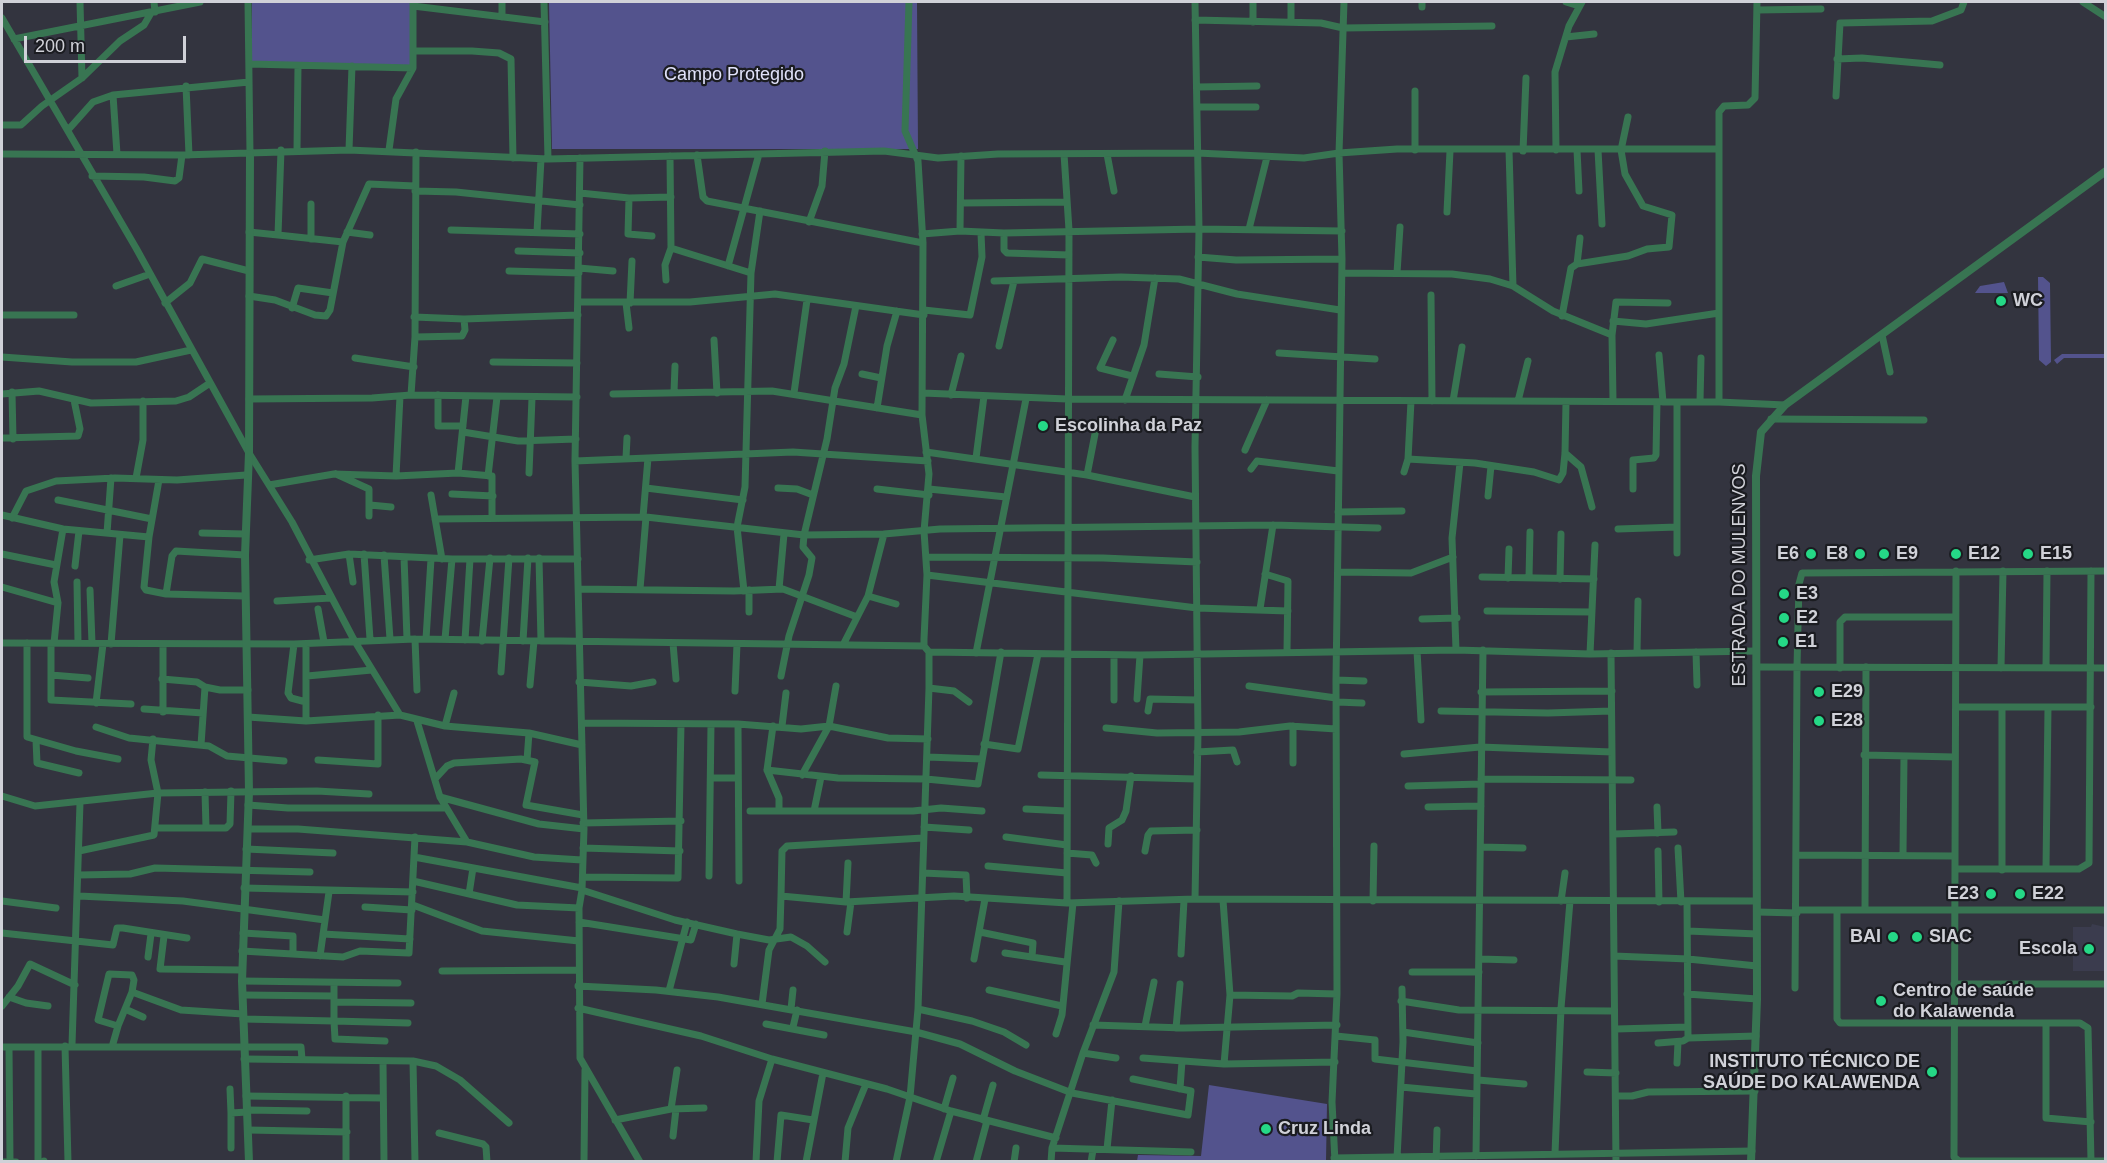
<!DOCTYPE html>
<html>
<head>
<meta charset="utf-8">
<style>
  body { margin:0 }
  #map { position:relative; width:2107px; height:1163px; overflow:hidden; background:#33343f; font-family:Arial,sans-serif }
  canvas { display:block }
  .frame { position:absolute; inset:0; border:3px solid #d0d1d8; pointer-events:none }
  .scale { position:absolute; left:24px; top:36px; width:162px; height:27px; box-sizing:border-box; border:3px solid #d0d1d8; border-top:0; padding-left:8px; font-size:18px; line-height:21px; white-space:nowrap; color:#d0d1d8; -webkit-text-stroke:4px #1b1c21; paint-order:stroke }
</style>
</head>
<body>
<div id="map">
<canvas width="2107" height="1163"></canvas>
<div class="frame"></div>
<div class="scale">200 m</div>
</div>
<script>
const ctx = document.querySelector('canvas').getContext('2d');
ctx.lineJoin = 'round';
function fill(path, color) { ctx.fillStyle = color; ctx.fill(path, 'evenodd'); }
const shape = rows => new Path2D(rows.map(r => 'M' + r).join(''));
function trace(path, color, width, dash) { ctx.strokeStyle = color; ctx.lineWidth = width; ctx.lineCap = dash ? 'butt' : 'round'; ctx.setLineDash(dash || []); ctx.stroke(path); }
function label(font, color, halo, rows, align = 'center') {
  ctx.font = font + ' Arial,sans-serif'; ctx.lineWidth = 4.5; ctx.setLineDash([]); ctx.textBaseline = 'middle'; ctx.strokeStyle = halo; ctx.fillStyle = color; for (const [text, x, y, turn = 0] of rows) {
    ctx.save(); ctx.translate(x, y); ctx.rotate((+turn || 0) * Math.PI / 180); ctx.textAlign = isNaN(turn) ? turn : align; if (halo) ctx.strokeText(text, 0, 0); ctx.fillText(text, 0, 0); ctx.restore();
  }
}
const built = shape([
  [2092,924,2105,927,2105,971,2073,971,2073,927,2091,927]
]);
const green = shape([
  [252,2,410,2,411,69,251,66],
  [549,2,917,2,918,149,552,149],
  [2038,277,2043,277,2050,283,2051,362,2046,366,2039,360],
  [2004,282,2008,293,1975,293,1980,286],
  [2062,354,2105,354,2105,358,2064,358,2057,364,2054,360],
  [1209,1085,1327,1104,1326,1161,1137,1161,1138,1155,1201,1156]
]);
const minor = shape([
  [80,2,82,78],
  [154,2,155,12],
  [248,2,250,154],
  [502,2,502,17],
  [544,2,548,159],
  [1195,2,1199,229,1195,447,1198,733,1195,899],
  [1422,2,1422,7],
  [1566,2,1579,6],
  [2083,2,2106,17],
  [413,6,545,22],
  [1757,10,1821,9],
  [2,18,136,248,249,453,292,522,354,640,400,715],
  [1195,20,1321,23,1343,28,1492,26],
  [1253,22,1253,2],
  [1291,22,1291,2],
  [1566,37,1594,34],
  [14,39,200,2],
  [413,51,472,51,499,53,511,59,513,158],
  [1837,59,1862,58,1940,65],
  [249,64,413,68],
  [186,86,189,155],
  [1197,87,1257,86],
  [113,95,117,154],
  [1836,96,1840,23,1932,21,1961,10,1964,2],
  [1197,107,1256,107],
  [2,125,21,125,42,106,82,78,120,41,144,25,151,13],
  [68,130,93,102,113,95,249,82],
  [297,150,298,66],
  [349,150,352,66],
  [389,150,396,99,413,68,413,2],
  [1415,150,1415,91],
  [1509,150,1513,286],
  [1556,150,1555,72,1569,26,1582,2],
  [1577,150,1579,191],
  [1598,150,1602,224],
  [1523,151,1526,78],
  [2,154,182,155,349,150,548,159,884,151,938,158,998,154,1197,153,1304,158,1339,153,1397,149,1719,149],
  [1064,154,1069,230,1067,903],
  [1107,154,1114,191],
  [697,155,703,197,707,201,923,243],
  [580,158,575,461,584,829,582,890,579,908,580,1058,640,1162],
  [92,176,144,177,175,181,179,178,182,155],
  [415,191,456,192,580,205],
  [580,193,629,198,671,197],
  [629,198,628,234,652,236],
  [961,203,1067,202],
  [311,204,311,239],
  [1447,212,1450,151],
  [809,222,822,186,825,151],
  [1249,229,1267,157],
  [451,230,580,234],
  [960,231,961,156],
  [249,232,278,235,281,150],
  [347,232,370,235],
  [537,232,541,159],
  [1004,233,1004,250,1007,253,1069,255],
  [922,234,960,231,1004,233,1199,229,1342,231],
  [278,235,343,242],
  [671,248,751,273],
  [518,251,580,253],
  [1198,257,1236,260,1342,259],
  [1577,264,1580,238],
  [728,266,759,154],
  [579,268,613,271],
  [509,271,579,273],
  [1342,273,1452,274,1490,279,1513,286,1553,311,1612,335,1613,401],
  [1397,273,1400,227],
  [666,280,665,265,671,248,670,156],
  [994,281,1121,277,1179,279,1237,294,1340,310],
  [116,286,150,274],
  [1431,295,1432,401],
  [249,296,275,300,315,315,326,316,330,310,343,242,369,184,415,186],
  [579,302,690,302,775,294,924,315],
  [165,303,190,283,202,259,249,271],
  [626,303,629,328],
  [630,303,632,261],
  [292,308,298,288,333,293],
  [924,310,970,315,982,257,981,233],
  [2,315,74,315],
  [1562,316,1571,268,1577,264,1628,256,1647,249,1669,247,1672,215,1643,206,1625,174,1621,150,1628,117],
  [414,317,464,319,578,315],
  [1613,321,1646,324,1719,313],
  [1612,335,1616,302,1668,303],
  [1882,335,1890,372],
  [415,337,462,336,465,330,464,319],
  [714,340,717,393],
  [1113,340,1100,368,1132,376],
  [999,346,1014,281],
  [1279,353,1375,359],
  [1659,355,1663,402],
  [2,357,72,362,136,362,191,350],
  [355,358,414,367],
  [493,362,577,363],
  [862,374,881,378],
  [1159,374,1198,377],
  [12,392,13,439],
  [674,392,675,366],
  [794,393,807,300],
  [923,393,1067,399,1719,402,1785,405],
  [2,394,39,391,91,403,176,401,189,397,210,383],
  [613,394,772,391,922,415],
  [411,395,415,337,416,152],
  [438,395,438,426,463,426],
  [951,395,961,356],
  [249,399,372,398,411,395,577,397],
  [1125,400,1144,345,1155,278],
  [1453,401,1462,347],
  [1518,401,1528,361],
  [1700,402,1701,358],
  [1719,402,1719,112,1724,106,1748,105,1755,98,1757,2],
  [877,408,887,346,897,311],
  [1771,419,1924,420],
  [463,432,518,441,576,439],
  [2,438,78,436,80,429,74,400],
  [1245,450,1267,400],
  [926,452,1087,475,1195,497],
  [1565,453,1581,467,1592,507],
  [626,458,627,438],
  [976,458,984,396],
  [1408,459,1475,463,1534,472,1559,480,1563,473,1565,453,1566,402],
  [575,461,793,452,928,461],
  [1251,469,1257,461,1338,471],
  [1404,472,1408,459,1411,401],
  [458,473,466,396],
  [529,473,532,398],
  [336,474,369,489,369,516],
  [1087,475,1095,434],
  [396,476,400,396],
  [488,476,497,397],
  [136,478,143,440,143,401],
  [159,480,149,537,144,587,146,590,166,594,245,596],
  [269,485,334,474,396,476,458,473,492,476,492,518],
  [646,488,743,500],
  [778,488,797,489,813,495],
  [877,489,929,495],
  [929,489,1006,497],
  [1633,489,1633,460,1654,458,1656,455,1657,402],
  [452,494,493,496],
  [431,495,442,559],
  [1488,496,1491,466],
  [58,500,152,519],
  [370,505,391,507],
  [1338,512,1402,511],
  [2,515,63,529,149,537],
  [643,517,648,458],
  [12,518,26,491,56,481,115,478,177,480,246,475],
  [435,519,646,517,804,535,884,534,940,529,1273,525,1378,528],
  [1618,529,1677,527],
  [107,533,111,478],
  [202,533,245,534],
  [1677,553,1677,402],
  [2,554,56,565],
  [349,554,353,582],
  [364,554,370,639],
  [384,555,390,639],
  [404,557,407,639],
  [926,557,1103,558,1197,562],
  [539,558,541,641],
  [309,560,349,554,452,559,578,559],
  [75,566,79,531],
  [1956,571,1954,1157,1959,1161,2106,1161],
  [1339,572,1411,573,1453,557],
  [1265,574,1288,581,1287,651],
  [927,575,1197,608,1288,611],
  [1482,577,1594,579],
  [1508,578,1509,549],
  [1529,578,1530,532],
  [1560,579,1561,534],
  [77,582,78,643],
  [2,587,58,603],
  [579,589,734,591,783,589,857,617],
  [640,589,646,517],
  [779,589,784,534],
  [90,590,92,643],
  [749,590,749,612],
  [744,591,737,527,745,487,751,273,760,211],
  [166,594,172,556,176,551,245,555],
  [868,596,896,604],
  [277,601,331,598],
  [318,609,324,642],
  [1260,609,1273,525],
  [1487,611,1592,612],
  [1422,619,1457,618],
  [415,639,417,690],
  [426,639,431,559],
  [445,639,452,559],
  [465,640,470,559],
  [482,641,490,558],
  [523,641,528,558],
  [2,643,294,644,415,639,924,646],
  [27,643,27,737,76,751,118,759],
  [51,643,51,700,131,704],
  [54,643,58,603,54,582,63,529],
  [673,643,676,679],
  [844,643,868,596,884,534],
  [111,644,120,535],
  [163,644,163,712],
  [294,644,288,693,291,698,306,702],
  [1456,650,1452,538,1460,463],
  [1417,651,1421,720],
  [929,652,1140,655,1456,650,1590,654,1756,651],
  [1696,652,1697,685],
  [976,653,1026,399],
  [1611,653,1616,1162],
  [1637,653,1638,601],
  [1590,654,1595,545],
  [1757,667,2106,668],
  [1840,668,1840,622,1845,617,1955,617],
  [2001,668,2003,571],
  [2046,668,2047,571],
  [501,672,509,558],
  [51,675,88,678],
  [307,676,372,670],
  [781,676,789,636,809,575,812,558,803,547,804,535,827,439,835,388,844,364,856,306],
  [162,679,197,682,205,687,220,690,248,690],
  [1336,680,1364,681],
  [579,682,631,686,653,682],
  [530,685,534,641],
  [1249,686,1336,698],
  [929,688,954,691,969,702],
  [735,691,737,644],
  [1481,692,1612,691],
  [1137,699,1140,655],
  [1114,700,1114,655],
  [1337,702,1362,703],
  [96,703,103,644],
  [1956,707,2091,707],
  [144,709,203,713],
  [1148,711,1150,699,1197,700],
  [1441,711,1548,713,1611,711],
  [248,717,306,721,400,715,445,726,529,733,582,745],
  [306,721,306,644],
  [417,721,440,797,467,842,534,857,582,860],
  [582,723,738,724,801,729,829,726,888,738,928,739],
  [738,724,739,881],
  [445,726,454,693],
  [773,726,767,770,838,778,926,779,978,784,1001,652],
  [782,726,786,693],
  [96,727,129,738,209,746,227,756,284,761],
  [1106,728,1157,733,1239,732,1290,726,1336,729],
  [36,740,37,763,79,773],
  [984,744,1018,749,1038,654],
  [201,745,205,687],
  [1197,752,1233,750,1237,762],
  [1404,754,1480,747,1612,752],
  [1864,755,1955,757],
  [927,757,982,759],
  [318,760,378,764,378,715],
  [527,760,529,733],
  [1293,763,1293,726],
  [767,770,779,798,779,810],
  [802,775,829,726,836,686],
  [1041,775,1196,779],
  [711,778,738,778],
  [435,779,447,766,454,763,521,759,535,762,526,805,583,815],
  [1481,779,1631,780],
  [1408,786,1481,784],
  [205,792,206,828],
  [2,796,35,806,158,793,317,791,369,794],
  [440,797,539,824,584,829],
  [248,805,288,808,445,808],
  [1428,807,1481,806],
  [1657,807,1658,833],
  [1026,809,1066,811],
  [750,811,913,811,941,808,982,811],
  [814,811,821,777],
  [583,823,681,821],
  [924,827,969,830],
  [156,828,226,828,230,824,231,791],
  [248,829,298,829,467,842],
  [1614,834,1674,832],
  [1006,837,1067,845],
  [923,838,787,846,782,851,781,896,846,902,954,896,1067,903,1195,899,1757,901],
  [1108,844,1109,828,1122,820,1126,811,1131,776],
  [1481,847,1523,848],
  [583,848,680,851],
  [1678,848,1681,902],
  [246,849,333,853],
  [79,851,154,835,158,793,151,760,153,739],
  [1145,851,1148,835,1151,831,1197,830],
  [1658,851,1659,902],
  [1067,853,1092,855,1096,863],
  [1797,855,1955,856],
  [1903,855,1904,756],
  [414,857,582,888],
  [988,866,1067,873],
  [1955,869,2079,869,2089,863,2091,571],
  [2046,869,2048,707],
  [2002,870,2002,708],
  [923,873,966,875,967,898],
  [79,875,130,874,155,868,310,872],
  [709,876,711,724],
  [583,877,678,878,681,724],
  [413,881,517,905,579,908],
  [244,888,413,892],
  [582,890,675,920,737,934,769,940,791,937,807,946,825,962],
  [469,894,473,868],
  [79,896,183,901,325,920],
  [1223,900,1230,995,1224,1064],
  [2,901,56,908],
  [1373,901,1374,846],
  [1561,901,1565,873],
  [846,902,848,863],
  [1687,902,1688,1038,1756,1036],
  [413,905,482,931,579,941],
  [365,907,412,910],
  [1797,910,2106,910],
  [1837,910,1837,1019,1840,1023,2080,1023,2088,1028,2091,1161],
  [1865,910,1866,667],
  [1757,912,1797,913],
  [579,922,691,940,696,924],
  [1688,931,1757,934],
  [847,932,851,902],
  [980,932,1033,943,1032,957],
  [2,933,113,945,117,928,123,928,187,938],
  [243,933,293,936,293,954],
  [323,934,410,939],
  [164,936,160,969,242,970],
  [242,951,343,957,360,951,409,953,415,837],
  [1005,953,1065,962],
  [1181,954,1184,900],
  [320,956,329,892],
  [1614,956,1688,959,1757,966],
  [148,957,151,934],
  [974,959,985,899],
  [1480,959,1514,960],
  [734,964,737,934],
  [442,971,578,970],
  [1412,972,1479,972],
  [242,981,398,983],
  [1954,984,2106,984],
  [578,986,656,990,718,997,916,1032,960,1044,1015,1071,1072,1093,1188,1115,1191,1091,1133,1079],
  [1795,988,1797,667,1799,584,1802,573,2106,571],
  [989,990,1062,1006],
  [669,991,687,922],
  [132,992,181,1010,243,1014],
  [1687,994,1757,999],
  [243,995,334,996],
  [1230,995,1292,996,1298,993,1337,994],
  [9,997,26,1003,48,1006],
  [1401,1001,1459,1010,1614,1011],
  [334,1002,411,1003],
  [762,1004,769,950,780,929,781,896],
  [2,1006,18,986,30,964,75,985],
  [578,1008,701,1036,772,1059,887,1089,951,1111,1056,1138],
  [125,1009,143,1017],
  [791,1009,793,990],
  [918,1009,972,1021,1004,1032,1026,1045],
  [243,1019,334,1021,334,983],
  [2046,1023,2046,1118,2091,1122],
  [766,1024,824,1035],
  [1093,1025,1184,1028,1337,1025],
  [1145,1026,1154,982],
  [793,1027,797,1010],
  [1176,1028,1180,984],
  [1616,1029,1688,1027],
  [1403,1032,1478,1043],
  [1056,1034,1062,1015,1073,903],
  [1336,1036,1375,1040,1375,1059,1477,1071],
  [385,1041,335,1039,334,1021,408,1023],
  [1658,1043,1683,1041,1688,1038],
  [72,1045,80,803],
  [65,1046,68,1162],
  [2,1047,301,1047,302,1059],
  [9,1047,10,1161],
  [112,1047,118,1026,132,992,134,980,132,975,109,974,98,1020,118,1026],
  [1083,1053,1116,1058],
  [1143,1058,1224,1064,1335,1062],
  [244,1059,413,1061,436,1066,460,1080,509,1123],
  [383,1061,384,1162],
  [413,1061,415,1162],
  [1677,1063,1678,1042],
  [1587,1072,1616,1073],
  [1478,1080,1524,1084],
  [1401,1087,1476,1094],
  [230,1089,231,1113],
  [1180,1089,1182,1061],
  [246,1096,382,1098],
  [346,1096,346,1162],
  [1616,1096,1632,1096,1648,1092,1755,1091],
  [671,1109,677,1070],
  [944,1109,953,1078],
  [247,1110,307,1111],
  [615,1120,671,1109,704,1108],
  [983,1120,993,1085],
  [248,1130,347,1132],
  [439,1133,483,1144,486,1147,487,1162],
  [673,1136,676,1109],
  [231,1148,231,1113,247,1112],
  [1052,1148,1191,1152],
  [1107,1149,1112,1100],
  [1555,1153,1561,1008,1570,901],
  [1476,1156,1483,650],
  [1334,1158,1752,1151],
  [1397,1158,1403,1042,1402,989],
  [38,1161,38,1047],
  [2,1162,16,1162],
  [44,1162,44,1161],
  [584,1162,585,1070],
  [756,1162,759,1101,772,1059],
  [777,1162,781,1115,813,1120],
  [806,1162,823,1073],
  [845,1162,848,1128,866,1084],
  [896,1162,910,1097,918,1009,929,688,929,652,924,646,924,639,927,575,924,531,929,474,922,415,923,243,918,161,905,131,909,2],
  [936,1162,951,1111],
  [976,1162,987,1121],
  [1014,1162,1016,1148],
  [1051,1162,1052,1148,1083,1053,1114,972,1119,901],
  [1091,1162,1093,1150],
  [1335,1162,1332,1102,1337,994,1336,680,1342,259,1339,153,1344,2],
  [1436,1162,1437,1130]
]);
const tertiary = shape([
  [249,1162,242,981,249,792,245,555,249,453,250,154],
  [1751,1162,1757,999,1756,476,1761,432,1785,405,2106,171]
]);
const markers = [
  [2001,301,6,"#25d886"],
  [1043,426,6,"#25d886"],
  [1811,554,6,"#25d886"],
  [1860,554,6,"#25d886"],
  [1884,554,6,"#25d886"],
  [1956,554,6,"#25d886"],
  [2028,554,6,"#25d886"],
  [1784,594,6,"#25d886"],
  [1784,618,6,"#25d886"],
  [1783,642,6,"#25d886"],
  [1819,692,6,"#25d886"],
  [1819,721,6,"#25d886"],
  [1991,894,6,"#25d886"],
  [2020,894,6,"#25d886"],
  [1893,937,6,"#25d886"],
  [1917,937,6,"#25d886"],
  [2089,949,6,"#25d886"],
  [1881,1001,6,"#25d886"],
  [1932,1072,6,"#25d886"],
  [1266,1129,6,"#25d886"]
];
const parkNames = [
  ["Campo Protegido",734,75]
];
const poiNames = [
  ["WC",2013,301],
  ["Escolinha da Paz",1055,426],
  ["E6",1799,554,"right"],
  ["E8",1848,554,"right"],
  ["E9",1896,554],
  ["E12",1968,554],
  ["E15",2040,554],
  ["E3",1796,594],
  ["E2",1796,618],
  ["E1",1795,642],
  ["E29",1831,692],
  ["E28",1831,721],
  ["E23",1979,894,"right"],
  ["E22",2032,894],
  ["BAI",1881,937,"right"],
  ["SIAC",1929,937],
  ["Escola",2077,949,"right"],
  ["Centro de saúde",1893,991],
  ["do Kalawenda",1893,1012],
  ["INSTITUTO TÉCNICO DE",1920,1062,"right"],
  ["SAÚDE DO KALAWENDA",1920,1083,"right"],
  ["Cruz Linda",1278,1129]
];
const streetNames = [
  ["ESTRADA DO MULENVOS",1740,575,-90]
];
fill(built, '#3b3c4e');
fill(green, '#53538d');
trace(minor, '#387552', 7);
trace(tertiary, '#387552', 8);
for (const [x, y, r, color] of markers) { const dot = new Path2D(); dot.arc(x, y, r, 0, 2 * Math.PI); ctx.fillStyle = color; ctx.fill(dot); trace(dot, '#1b1c21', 2); }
label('18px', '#e1e2fa', '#1b1c21', parkNames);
label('bold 18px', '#d0d1d8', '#1b1c21', poiNames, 'left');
label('18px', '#d0d1d8', '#1b1c21', streetNames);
</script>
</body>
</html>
